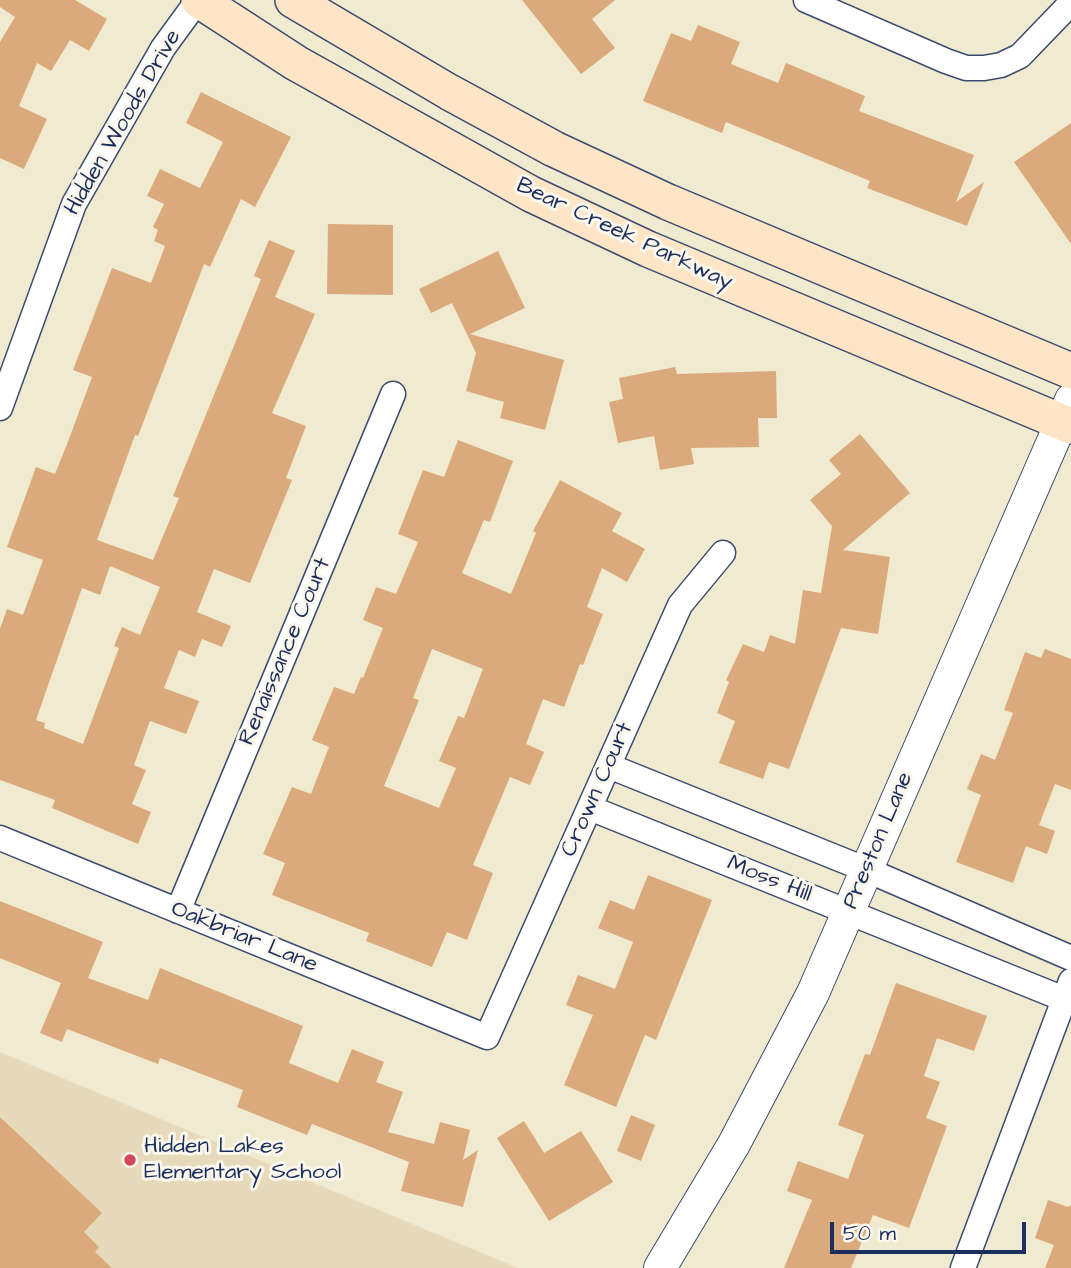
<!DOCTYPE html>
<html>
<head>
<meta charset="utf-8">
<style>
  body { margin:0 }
  #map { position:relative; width:1071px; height:1268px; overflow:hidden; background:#f0ead1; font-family:"Architects Daughter",sans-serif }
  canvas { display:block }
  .scale { position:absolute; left:830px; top:1222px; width:196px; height:32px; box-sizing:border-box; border:4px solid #1b2f5e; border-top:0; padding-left:9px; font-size:21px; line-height:24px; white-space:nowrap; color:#1b2f5e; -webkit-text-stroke:5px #fbf7ec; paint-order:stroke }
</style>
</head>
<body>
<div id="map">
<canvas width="1071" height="1268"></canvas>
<div class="scale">50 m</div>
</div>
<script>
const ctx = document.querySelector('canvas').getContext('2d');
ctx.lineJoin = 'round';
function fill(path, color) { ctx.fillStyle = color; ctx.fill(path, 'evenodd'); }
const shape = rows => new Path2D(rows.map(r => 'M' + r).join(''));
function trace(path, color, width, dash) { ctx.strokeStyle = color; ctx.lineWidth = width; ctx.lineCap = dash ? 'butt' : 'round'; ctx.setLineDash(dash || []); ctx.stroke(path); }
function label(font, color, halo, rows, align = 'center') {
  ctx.font = font + ' "Architects Daughter",sans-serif'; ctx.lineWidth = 6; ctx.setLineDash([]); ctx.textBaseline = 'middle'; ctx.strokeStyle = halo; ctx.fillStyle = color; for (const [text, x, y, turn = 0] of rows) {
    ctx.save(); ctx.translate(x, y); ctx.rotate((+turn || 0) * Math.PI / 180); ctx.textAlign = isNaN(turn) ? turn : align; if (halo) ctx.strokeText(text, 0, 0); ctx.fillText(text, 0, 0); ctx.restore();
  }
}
const built = shape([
  [0,1052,518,1268,0,1268]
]);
const building = shape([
  [0,0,75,0,107,19,89,51,70,40,51,71,37,63,19,106,47,119,24,169,0,158,0,42,15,17,0,7],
  [522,0,615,0,592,19,615,48,581,74],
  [698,25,740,42,731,64,778,83,786,63,865,96,859,111,974,155,956,202,984,182,967,226,867,188,870,181,726,122,722,133,643,101,671,33,691,41],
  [201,92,291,137,255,207,241,199,210,267,204,264,138,436,135,435,97,540,153,560,179,498,173,496,261,279,254,276,269,240,295,251,275,297,315,314,272,413,306,426,286,478,292,480,250,583,214,569,197,612,231,626,222,647,202,639,195,657,179,650,164,688,199,701,186,734,150,721,134,765,146,770,132,804,151,812,138,844,52,808,55,800,0,780,0,629,7,609,23,615,43,560,7,547,36,467,55,474,69,439,92,377,73,370,112,268,151,283,165,246,154,241,158,230,153,227,164,204,147,196,160,169,200,188,223,142,186,123],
  [110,566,160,587,140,635,122,627,114,646,119,648,83,744,44,728,45,723,36,720,82,588,100,595],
  [1071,123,1071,244,1014,162],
  [328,224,393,225,393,295,327,294],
  [498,251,525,308,470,334,564,360,545,430,500,418,504,402,466,391,476,353,452,303,431,313,419,289],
  [675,367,677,374,776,371,777,418,758,418,759,447,691,448,694,464,660,470,654,436,618,443,609,402,623,399,619,378],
  [860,434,910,493,843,550,890,557,878,634,841,628,789,769,769,762,763,779,719,763,735,721,717,713,729,682,726,680,743,644,764,652,770,635,795,644,803,590,821,593,832,526,810,500,841,474,829,460],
  [458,440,513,461,490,522,484,520,462,573,511,594,536,533,533,531,560,480,622,513,612,531,645,549,627,582,602,568,587,607,603,614,583,665,580,664,564,707,543,699,526,744,544,752,530,785,510,777,473,865,493,873,467,940,447,932,432,967,366,941,369,933,272,895,285,863,263,854,292,787,311,794,329,747,312,740,334,687,354,694,361,677,363,678,383,628,363,620,376,587,396,594,418,542,398,534,423,470,444,477],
  [432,649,483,669,464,718,458,716,439,761,456,768,439,808,384,786,419,700,413,698],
  [1045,649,1071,659,1071,790,1055,784,1039,825,1055,831,1047,854,1026,846,1013,883,956,862,981,795,967,789,981,754,995,760,1013,713,1004,710,1025,652,1041,658],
  [648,875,712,900,656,1040,645,1035,616,1107,564,1085,593,1015,566,1005,578,975,615,989,633,942,598,928,610,900,634,910],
  [0,901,103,942,88,978,148,1000,160,968,303,1026,289,1063,338,1083,352,1049,384,1062,376,1082,403,1092,388,1132,434,1144,440,1122,470,1130,463,1160,478,1150,463,1207,401,1191,409,1162,312,1124,307,1135,237,1107,243,1090,160,1058,158,1064,67,1029,62,1042,40,1033,61,983,0,958],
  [896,983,987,1016,974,1051,937,1038,924,1076,940,1082,926,1118,947,1126,909,1228,873,1215,851,1268,784,1268,812,1200,787,1191,798,1161,848,1179,864,1135,838,1125,865,1054,870,1055],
  [631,1115,655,1125,641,1161,617,1151],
  [0,1117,102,1213,84,1232,99,1247,95,1252,112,1268,0,1268],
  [524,1121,544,1153,581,1131,613,1182,549,1221,497,1138],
  [1048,1200,1068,1207,1071,1205,1071,1268,1045,1268,1054,1245,1035,1238]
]);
const minor = shape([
  [806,0,946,61,966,68,984,68,1001,65,1020,56,1071,3],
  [0,408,74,204,163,48,198,0],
  [609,766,867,870,1071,958],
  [590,808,1064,999],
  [0,838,487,1037,680,605,723,553],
  [178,911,393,394],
  [963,1268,1071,981]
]);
const tertiary = shape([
  [660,1268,734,1144,813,993,1071,400]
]);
const secondary = shape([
  [199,0,296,63,531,194,648,249,1071,426],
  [293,0,449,92,554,149,668,202,1071,371]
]);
const markers = [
  [130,1160,7,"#d1495b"]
];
const streetNames = [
  ["Hidden Woods Drive",124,123,-60],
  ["Bear Creek Parkway",624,235,25],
  ["Renaissance Court",286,652,-67],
  ["Crown Court",598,790,-66],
  ["Preston Lane",879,841,-67],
  ["Moss Hill",769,880,22],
  ["Oakbriar Lane",244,938,22]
];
const poiNames = [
  ["Hidden Lakes",144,1147],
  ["Elementary School",144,1173]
];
fill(built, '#e6daba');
fill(building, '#dbaa7c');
trace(minor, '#3b4b6f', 27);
trace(tertiary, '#3b4b6f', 34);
trace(secondary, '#3b4b6f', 38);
trace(minor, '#fff', 24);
trace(tertiary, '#fff', 32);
trace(secondary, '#fde5c5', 35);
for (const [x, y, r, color] of markers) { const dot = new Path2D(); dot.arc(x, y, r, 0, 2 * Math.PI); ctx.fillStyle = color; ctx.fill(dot); trace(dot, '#fbf7ec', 2.5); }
label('23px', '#1b2f5e', '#fbf7ec', streetNames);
label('23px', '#1b2f5e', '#fbf7ec', poiNames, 'left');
</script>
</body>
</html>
